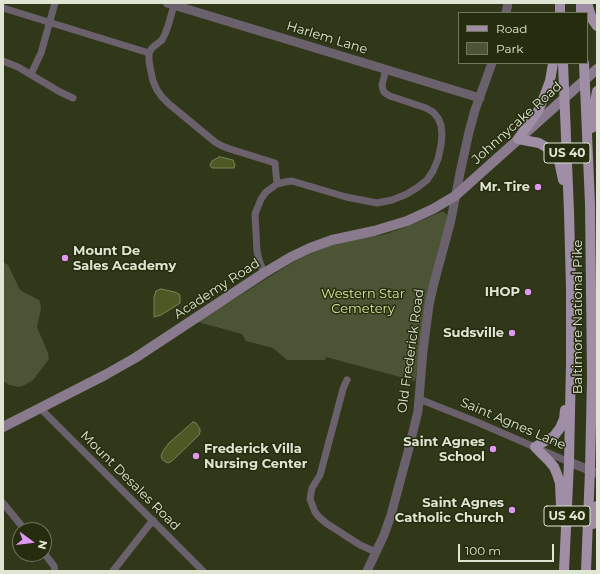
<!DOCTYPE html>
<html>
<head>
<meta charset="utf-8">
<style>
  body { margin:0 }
  #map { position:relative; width:600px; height:574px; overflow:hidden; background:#303819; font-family:Montserrat,sans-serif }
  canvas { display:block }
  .frame { position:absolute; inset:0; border:4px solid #e0e5d3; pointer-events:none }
  .legend { position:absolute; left:458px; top:12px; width:130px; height:52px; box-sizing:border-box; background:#262d0f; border:1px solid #70775d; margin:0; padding:5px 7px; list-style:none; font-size:12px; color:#e0e5d3 }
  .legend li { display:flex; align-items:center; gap:8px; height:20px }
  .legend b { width:20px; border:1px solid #70775d }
  .north { position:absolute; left:12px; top:522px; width:40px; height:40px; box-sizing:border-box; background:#262d0f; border:1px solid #70775d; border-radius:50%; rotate:105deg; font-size:11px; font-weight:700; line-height:16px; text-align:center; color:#e0e5d3 }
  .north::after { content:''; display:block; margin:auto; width:14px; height:18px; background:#de98f2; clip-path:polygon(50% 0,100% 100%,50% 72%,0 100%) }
  .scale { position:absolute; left:458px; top:544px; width:96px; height:18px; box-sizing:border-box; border:2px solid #e0e5d3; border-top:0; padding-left:5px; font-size:12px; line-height:14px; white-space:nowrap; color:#e0e5d3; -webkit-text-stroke:3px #262d0f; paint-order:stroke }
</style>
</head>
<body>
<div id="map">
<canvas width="600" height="574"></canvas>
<div class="frame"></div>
<ul class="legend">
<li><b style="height:5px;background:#a08da6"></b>Road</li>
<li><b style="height:11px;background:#4c5436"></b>Park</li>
</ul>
<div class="north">N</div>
<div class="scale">100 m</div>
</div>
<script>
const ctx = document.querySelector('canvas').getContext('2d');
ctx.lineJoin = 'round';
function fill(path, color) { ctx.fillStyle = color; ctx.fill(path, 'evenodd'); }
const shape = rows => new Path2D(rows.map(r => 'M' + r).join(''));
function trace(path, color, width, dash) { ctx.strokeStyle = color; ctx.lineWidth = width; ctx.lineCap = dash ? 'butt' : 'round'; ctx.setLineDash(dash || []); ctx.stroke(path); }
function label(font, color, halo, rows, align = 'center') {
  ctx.font = font + ' Montserrat,sans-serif'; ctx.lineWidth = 3; ctx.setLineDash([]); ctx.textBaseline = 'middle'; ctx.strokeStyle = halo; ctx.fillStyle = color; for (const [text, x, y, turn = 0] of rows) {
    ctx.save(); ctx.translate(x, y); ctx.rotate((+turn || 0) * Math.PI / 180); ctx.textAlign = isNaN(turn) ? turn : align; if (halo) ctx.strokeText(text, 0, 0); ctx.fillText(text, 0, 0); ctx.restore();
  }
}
const green = shape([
  [441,212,444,212,447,215,447,218,420,351,415,381,326,357,325,360,287,360,273,348,246,341,242,334,198,322,293,262,312,253,329,246,350,241,386,234,403,228],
  [3,262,8,265,20,290,39,300,40,302,41,309,37,327,48,353,49,359,33,380,25,385,19,387,9,385,3,381]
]);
const water = shape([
  [219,157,221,157,233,160,235,165,234,168,212,168,211,167,210,165,212,161,219,157],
  [161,289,175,292,179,294,180,295,180,303,174,307,161,315,154,317,154,297,156,291,161,289],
  [193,422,196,423,200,429,200,432,199,435,172,461,168,463,164,461,162,459,161,456,163,451,169,443,193,422]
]);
const minor = shape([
  [174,5,168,26,165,34,162,40,152,48,149,53,149,60,150,67,153,81,157,90,162,97,169,104,215,142,222,146,230,149,275,163,277,184],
  [3,8,149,53],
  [3,61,18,67,60,92,73,98],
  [31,74,41,53,55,3],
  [264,273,259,260,257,251,255,214,261,199,266,192,277,184,285,182,292,181,346,197,377,203,392,200,407,194,418,187,427,180,433,171,438,159,441,145,442,135,441,125,438,118,433,112,426,108,390,96,385,93,383,90,382,85,386,69],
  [347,380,345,384,343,389,323,464,320,475,312,488,311,493,310,499,315,512,319,517,326,523,360,545,376,552],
  [419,399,477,422,569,462],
  [40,408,203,571],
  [3,503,25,530],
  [44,553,54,566,55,571],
  [113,571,153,520]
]);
const tertiary = shape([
  [167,3,480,98],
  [506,13,508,3],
  [569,462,597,473],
  [367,571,384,535,391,515,409,448,418,411,423,351,429,305,434,283,451,220,460,173,469,132,475,110,492,63]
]);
const secondary = shape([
  [3,427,105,375,135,358,264,273,291,257,310,248,332,240,374,231,407,221,433,209,455,196,597,69]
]);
const primary = shape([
  [560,3,560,13],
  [581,3,581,13],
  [587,3,592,19,597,26],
  [553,63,550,81,544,97,538,111,518,139,539,143,551,150,555,154,559,161,563,180],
  [563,63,569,212,571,288,571,363,569,462,564,571],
  [584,63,590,204,592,377,590,470,586,571],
  [592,128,594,108,597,91],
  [561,507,560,483,557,474,554,467,549,461,535,447,554,436,560,428,564,419,565,410],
  [593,524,597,506]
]);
const markers = [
  [538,187,4,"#de98f2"],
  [65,258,4,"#de98f2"],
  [528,292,4,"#de98f2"],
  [512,333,4,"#de98f2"],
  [493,449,4,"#de98f2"],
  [196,456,4,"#de98f2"],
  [512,510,4,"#de98f2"]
];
const shields = [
  [567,153,46],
  [567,516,46]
];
const shieldNames = [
  ["US 40",567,153],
  ["US 40",567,516]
];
const streetNames = [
  ["Harlem Lane",327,38,17],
  ["Johnnycake Road",517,123,-42],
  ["Academy Road",217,289,-33],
  ["Baltimore National Pike",578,317,-90],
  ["Old Frederick Road",411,351,-82],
  ["Saint Agnes Lane",513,424,23],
  ["Mount Desales Road",130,481,45]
];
const poiNames = [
  ["Mr. Tire",530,187],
  ["Mount De",73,251,"left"],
  ["Sales Academy",73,266,"left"],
  ["IHOP",520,292],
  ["Sudsville",504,333],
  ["Saint Agnes",485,442],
  ["School",485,457],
  ["Frederick Villa",204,449,"left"],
  ["Nursing Center",204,464,"left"],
  ["Saint Agnes",504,503],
  ["Catholic Church",504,518]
];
const parkNames = [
  ["Western Star",363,294],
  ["Cemetery",363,309]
];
fill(green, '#4c5436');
fill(water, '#4d5925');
trace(water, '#798359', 1);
trace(minor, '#6b616d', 7);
trace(tertiary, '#6b616d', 9);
trace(secondary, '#897a8d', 10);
trace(primary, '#a08da6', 10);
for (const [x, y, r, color] of markers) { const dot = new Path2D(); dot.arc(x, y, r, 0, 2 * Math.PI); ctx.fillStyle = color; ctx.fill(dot); trace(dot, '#262d0f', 1.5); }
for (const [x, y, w] of shields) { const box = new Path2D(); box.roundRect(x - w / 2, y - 10, w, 20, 3); ctx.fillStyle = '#262d0f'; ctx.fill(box); trace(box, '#e0e5d3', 1); }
label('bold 12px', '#e0e5d3', null, shieldNames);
label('13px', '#e0e5d3', '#262d0f', streetNames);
label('bold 13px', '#e0e5d3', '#262d0f', poiNames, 'right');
label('13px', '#d5ea99', '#262d0f', parkNames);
</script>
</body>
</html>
